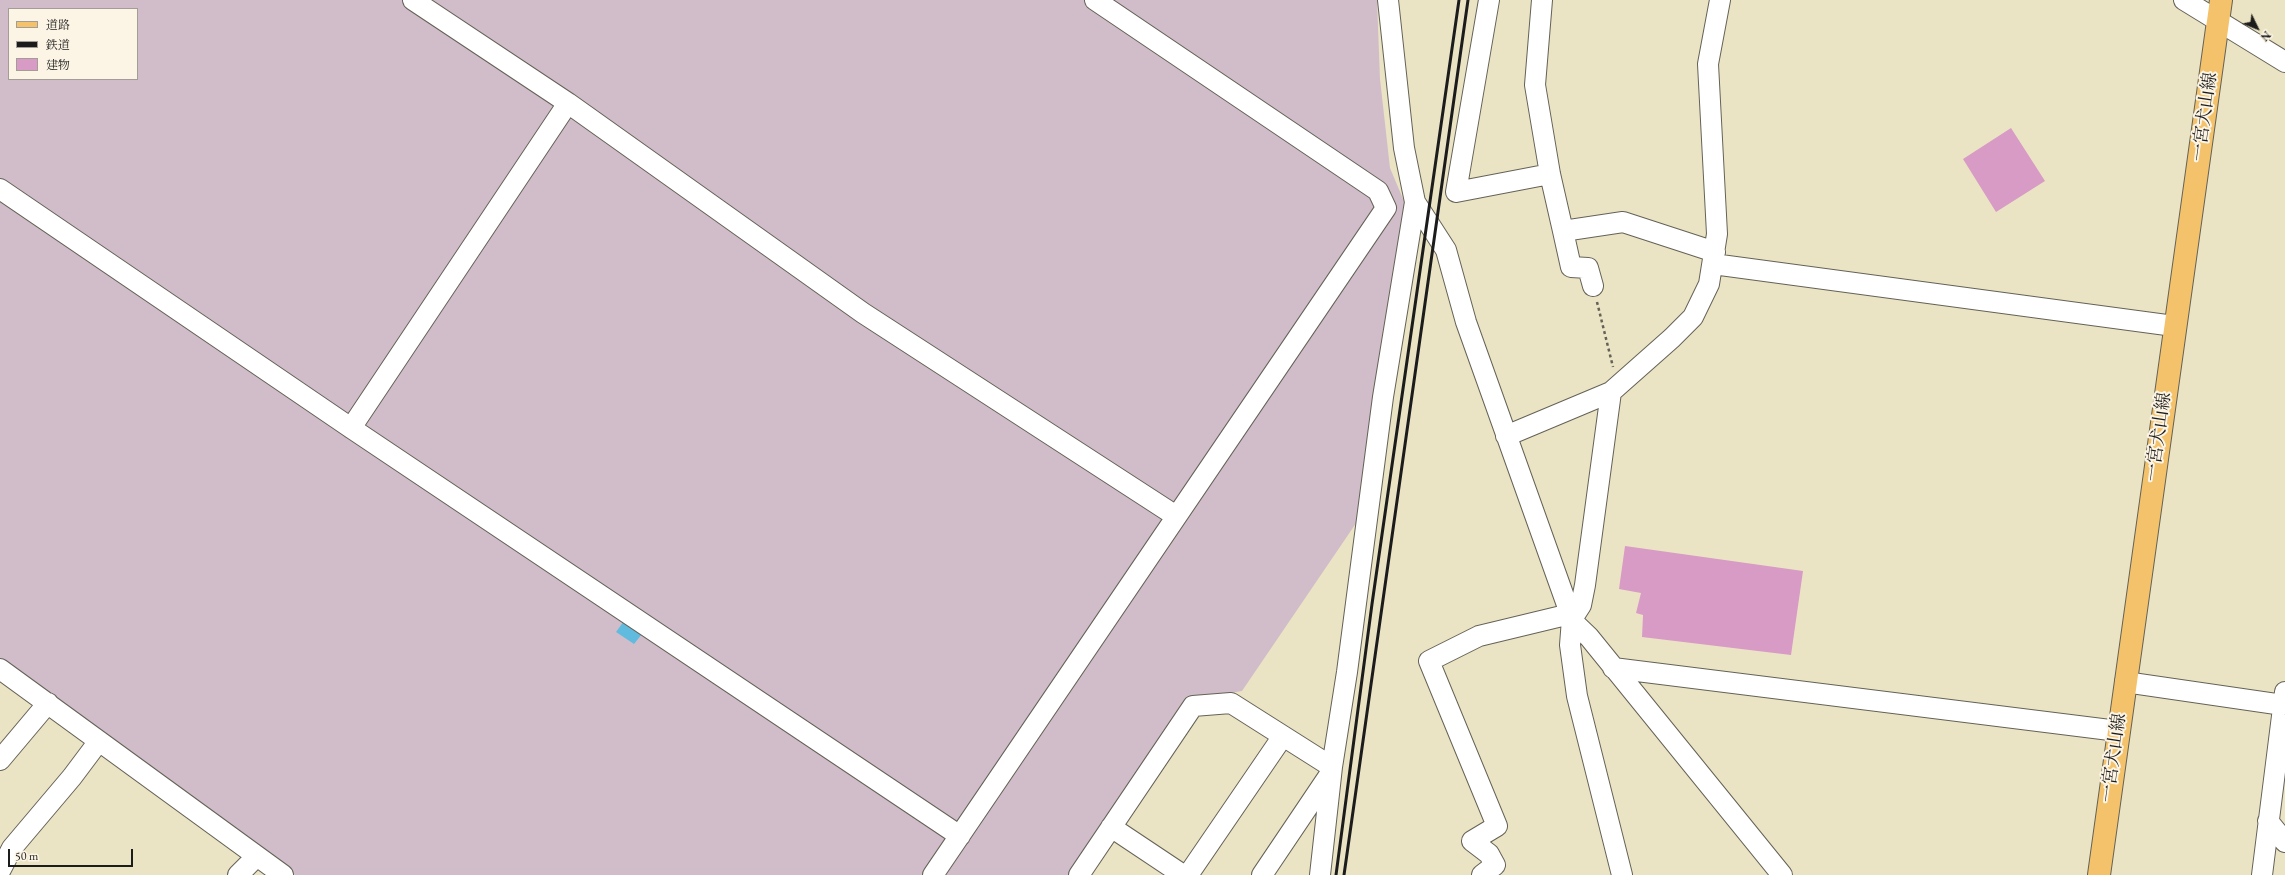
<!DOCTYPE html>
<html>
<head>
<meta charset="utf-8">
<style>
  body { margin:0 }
  #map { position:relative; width:2285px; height:875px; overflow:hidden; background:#ebe4c4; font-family:"EB Garamond","Noto Serif JP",serif }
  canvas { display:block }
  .legend { position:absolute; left:8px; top:8px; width:130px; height:72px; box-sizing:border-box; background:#fcf5e5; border:1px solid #a29e95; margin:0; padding:5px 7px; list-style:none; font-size:12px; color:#1c1c1c }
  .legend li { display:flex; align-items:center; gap:8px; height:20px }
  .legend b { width:20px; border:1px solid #a29e95 }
  .north { position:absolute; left:2237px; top:8px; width:40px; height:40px; -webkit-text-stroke:3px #fcf5e5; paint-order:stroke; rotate:133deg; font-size:11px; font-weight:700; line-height:16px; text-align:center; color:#1c1c1c }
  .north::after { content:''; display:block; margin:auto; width:14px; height:18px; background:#1c1c1c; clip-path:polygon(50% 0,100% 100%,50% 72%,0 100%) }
  .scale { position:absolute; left:8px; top:849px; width:125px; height:18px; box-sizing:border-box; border:2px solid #1c1c1c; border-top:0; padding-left:5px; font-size:12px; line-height:14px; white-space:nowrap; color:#1c1c1c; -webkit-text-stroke:3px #fcf5e5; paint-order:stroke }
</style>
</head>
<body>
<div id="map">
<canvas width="2285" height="875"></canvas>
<ul class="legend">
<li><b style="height:5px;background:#f3c26a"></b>道路</li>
<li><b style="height:5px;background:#1c1c1c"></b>鉄道</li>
<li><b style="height:11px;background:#d79bc5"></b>建物</li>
</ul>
<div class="north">N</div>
<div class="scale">50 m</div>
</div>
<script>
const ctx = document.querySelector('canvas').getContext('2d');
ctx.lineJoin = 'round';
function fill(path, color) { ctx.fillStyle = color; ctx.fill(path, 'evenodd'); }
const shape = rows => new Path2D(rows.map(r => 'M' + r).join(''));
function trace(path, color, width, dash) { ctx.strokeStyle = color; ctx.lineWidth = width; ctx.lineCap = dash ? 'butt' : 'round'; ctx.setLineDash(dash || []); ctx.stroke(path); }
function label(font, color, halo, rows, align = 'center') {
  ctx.font = font + ' "EB Garamond","Noto Serif JP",serif'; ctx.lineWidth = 4; ctx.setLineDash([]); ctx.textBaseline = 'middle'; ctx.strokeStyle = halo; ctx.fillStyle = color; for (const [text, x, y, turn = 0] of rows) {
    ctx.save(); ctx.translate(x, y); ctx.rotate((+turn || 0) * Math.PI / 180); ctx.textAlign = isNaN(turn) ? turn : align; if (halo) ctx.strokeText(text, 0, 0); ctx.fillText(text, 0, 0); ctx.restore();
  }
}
const industrial = shape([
  [0,0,1377,0,1380,79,1390,168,1409,213,1363,513,1242,691,1190,700,1071,875,295,875,0,660],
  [9,9,137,9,137,79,9,79]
]);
const water = shape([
  [624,621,642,634,634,644,616,632]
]);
const building = shape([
  [2011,128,2045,181,1996,212,1963,159],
  [1625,546,1803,571,1791,655,1642,637,1643,615,1636,613,1641,593,1619,589]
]);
const path = shape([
  [1597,302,1613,367]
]);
const minor = shape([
  [413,0,568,103,863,313,1176,516],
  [1489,0,1456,192,1550,174],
  [1542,0,1535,85,1550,174,1563,231,1623,222,1715,252],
  [2184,0,2285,62],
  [0,189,351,428,960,836],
  [1415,202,1446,250,1466,322,1572,619,1570,645,1577,696,1622,875],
  [1563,231,1571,267,1588,268,1593,286],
  [1713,264,2174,326],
  [351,428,568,103],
  [1506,436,1611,392],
  [1572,619,1581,605,1585,585,1611,392,1672,338,1693,317,1709,284,1717,234,1708,64,1720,0],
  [1613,668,2118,731],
  [0,669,283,875],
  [2125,682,2283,705],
  [0,760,48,703],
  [2268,821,2285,842],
  [1111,827,1183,875],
  [0,871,12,848,72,777,99,741],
  [238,875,257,856],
  [933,875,1386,208,1378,191,1095,0],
  [1079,875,1193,706,1231,703,1332,767],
  [1188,875,1283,736],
  [1262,875,1330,774],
  [1320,875,1332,767,1347,672,1383,397,1415,202,1404,148,1388,0],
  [1482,875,1495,865,1489,854,1472,841,1497,826,1429,661,1479,636,1566,615,1589,637,1782,875],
  [2262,875,2285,692]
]);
const major = shape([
  [2099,875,2221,0]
]);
const rail = shape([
  [1336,875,1372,604,1459,0],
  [1344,875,1468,0]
]);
const streetNames = [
  ["一宮犬山線",2205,117,-82],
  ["一宮犬山線",2159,437,-82],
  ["一宮犬山線",2114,758,-82]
];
fill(industrial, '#d1bdc9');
fill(water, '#61bbdf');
fill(building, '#d79bc5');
trace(minor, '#646257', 22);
trace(major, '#646257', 24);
trace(path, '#646257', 2.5, [3, 3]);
trace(minor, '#fff', 20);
trace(major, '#f3c26a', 22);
trace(rail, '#1c1c1c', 3);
label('18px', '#1c1c1c', '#fcf5e5', streetNames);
</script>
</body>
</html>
